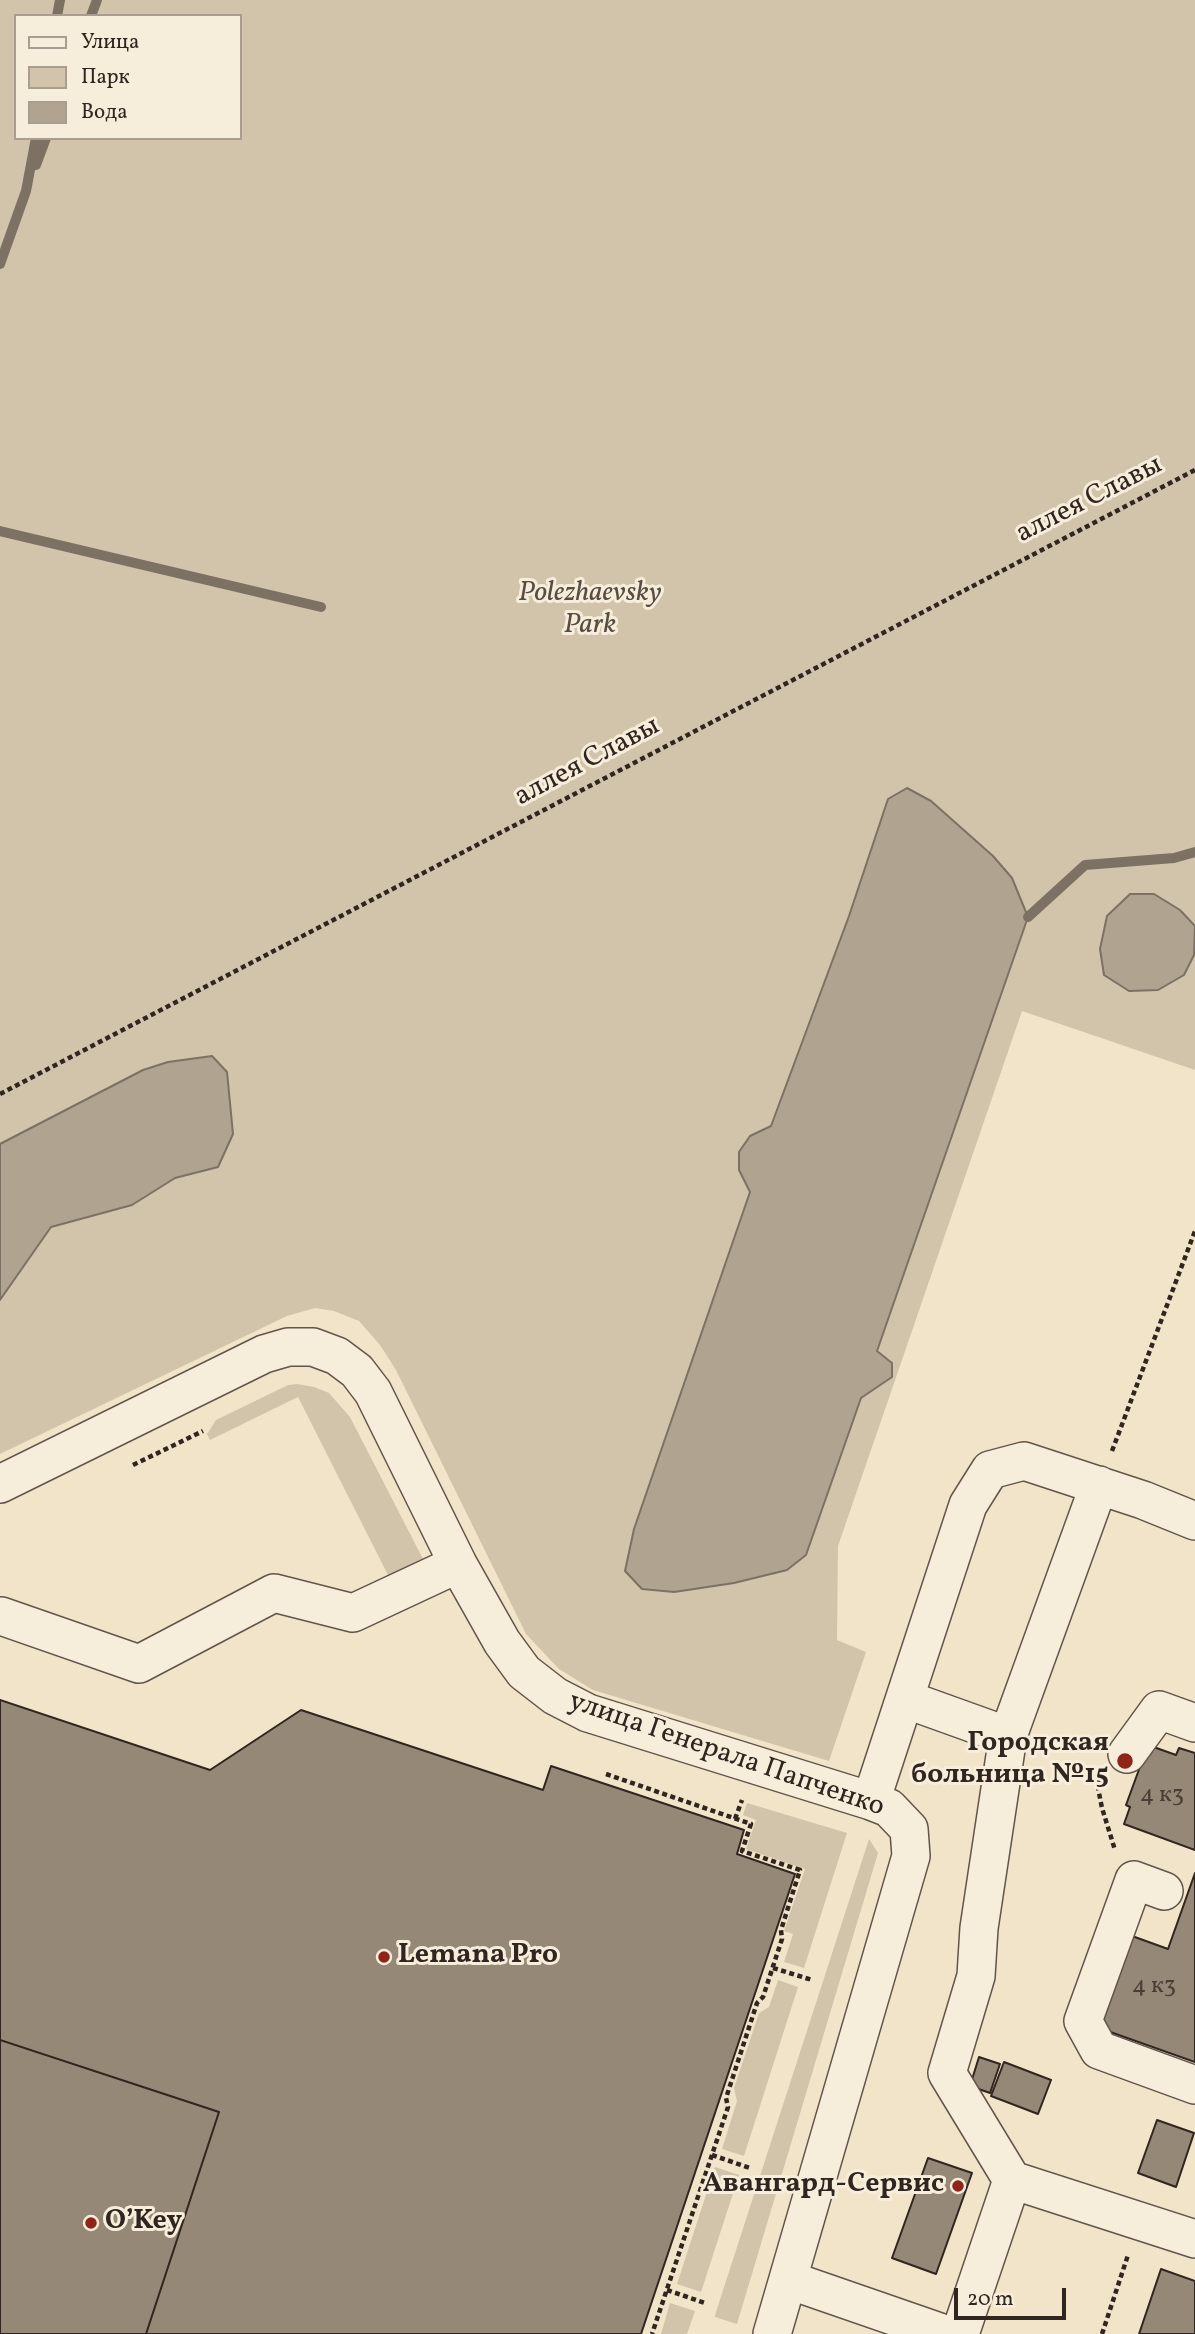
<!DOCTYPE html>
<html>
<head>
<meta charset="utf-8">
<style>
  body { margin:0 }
  #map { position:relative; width:1195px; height:2334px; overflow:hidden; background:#f2e4c8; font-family:Vollkorn,serif }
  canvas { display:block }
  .legend { position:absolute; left:14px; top:14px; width:228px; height:126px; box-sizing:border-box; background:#f7eddb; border:2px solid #a89d90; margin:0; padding:9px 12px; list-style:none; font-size:21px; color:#312520 }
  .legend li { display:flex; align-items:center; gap:14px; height:35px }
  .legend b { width:35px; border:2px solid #a89d90 }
  .scale { position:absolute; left:954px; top:2288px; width:112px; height:32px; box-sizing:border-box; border:4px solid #312520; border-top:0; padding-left:9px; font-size:21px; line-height:24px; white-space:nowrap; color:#312520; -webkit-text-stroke:5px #f7eddb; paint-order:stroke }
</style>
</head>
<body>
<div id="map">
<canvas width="1195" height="2334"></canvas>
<ul class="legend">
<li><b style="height:9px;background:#f7eddb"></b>Улица</li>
<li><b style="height:19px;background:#d1c4ab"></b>Парк</li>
<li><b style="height:19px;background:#b0a38f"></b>Вода</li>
</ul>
<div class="scale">20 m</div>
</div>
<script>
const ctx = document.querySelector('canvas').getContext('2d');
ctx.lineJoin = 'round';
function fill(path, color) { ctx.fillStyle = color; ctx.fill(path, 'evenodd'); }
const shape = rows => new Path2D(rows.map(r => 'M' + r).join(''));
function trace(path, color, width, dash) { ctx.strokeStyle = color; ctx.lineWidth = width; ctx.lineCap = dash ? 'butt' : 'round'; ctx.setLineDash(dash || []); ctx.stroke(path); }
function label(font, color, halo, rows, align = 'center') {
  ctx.font = font + ' Vollkorn,serif'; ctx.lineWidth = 6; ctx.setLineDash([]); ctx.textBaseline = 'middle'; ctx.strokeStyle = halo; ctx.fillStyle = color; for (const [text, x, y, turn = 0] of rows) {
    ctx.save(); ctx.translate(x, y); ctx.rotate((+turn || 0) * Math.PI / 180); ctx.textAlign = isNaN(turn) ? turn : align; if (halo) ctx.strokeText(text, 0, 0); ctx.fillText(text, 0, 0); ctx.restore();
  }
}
const green = shape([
  [0,0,1195,0,1195,1070,1022,1011,838,1546,837,1640,866,1652,829,1761,593,1690,559,1669,526,1634,396,1370,380,1345,359,1321,334,1311,315,1308,287,1316,0,1454],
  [16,16,240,16,240,138,16,138],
  [297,1384,314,1387,329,1393,350,1417,424,1561,392,1583,298,1397,210,1440,207,1434,216,1420,288,1385],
  [747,1803,847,1833,804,1968,784,1962,793,1934,784,1931,805,1869,746,1849,756,1820,743,1815],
  [869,1839,878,1853,737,2324,715,2317,715,2315],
  [778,1980,798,1987,744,2156,722,2149,737,2101,734,2088,759,2013,769,2007],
  [715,2167,739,2175,701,2292,677,2284],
  [670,2303,695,2311,687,2334,661,2334]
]);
const water = shape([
  [907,788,931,801,993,856,1012,878,1028,917,877,1351,892,1363,892,1377,861,1398,806,1555,787,1570,734,1583,674,1592,642,1589,625,1571,634,1529,750,1192,739,1170,739,1152,750,1136,771,1126,849,916,888,799,907,788],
  [1130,894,1154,894,1180,910,1195,926,1194,955,1184,975,1158,990,1129,991,1104,975,1100,949,1107,916,1130,894],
  [212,1056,227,1072,233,1134,218,1167,175,1178,132,1205,51,1227,0,1300,0,1144,143,1070,168,1062,212,1056]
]);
const stream = shape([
  [57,16,60,0],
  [91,16,97,0],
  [36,165,46,138],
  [0,264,26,191,36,138],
  [0,531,321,607],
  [1028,917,1085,865,1174,858,1195,852]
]);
const building = shape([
  [0,1700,210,1770,301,1710,543,1790,551,1766,744,1830,737,1854,795,1874,641,2334,146,2334,219,2112,0,2040,0,1700],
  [1148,1745,1176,1755,1179,1748,1195,1753,1195,1850,1124,1824,1130,1807,1126,1805,1148,1745],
  [1195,1873,1195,2062,1099,2028,1132,1936,1168,1949,1195,1873],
  [0,2040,219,2112,146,2334,0,2334,0,2040],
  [979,2057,1000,2064,990,2093,970,2086,979,2057],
  [1004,2062,1051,2080,1038,2114,991,2096,1004,2062],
  [1157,2120,1194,2133,1176,2187,1138,2173,1157,2120],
  [928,2158,972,2173,936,2274,892,2258,928,2158],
  [1161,2269,1195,2281,1195,2334,1139,2334,1161,2269]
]);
const path = shape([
  [0,1094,1195,470],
  [1112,1451,1195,1231],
  [133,1465,203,1431],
  [606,1774,751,1824,742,1851,800,1870,781,1930,782,1939,763,1997,757,2003,726,2098,728,2107,652,2334],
  [1100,1777,1098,1788,1102,1808,1115,1850],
  [735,1819,742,1800],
  [773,1968,812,1980],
  [712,2155,750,2168],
  [667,2290,705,2303],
  [1102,2334,1128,2255]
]);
const minor = shape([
  [0,1484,264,1354,288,1347,313,1347,337,1356,357,1371,373,1392,458,1564,502,1642,524,1672,555,1696,588,1713,871,1801,889,1808,909,1829,911,1856,772,2334],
  [1,1616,139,1664,274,1593,353,1613,458,1564],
  [905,1699,1008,1736],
  [1127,1754,1159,1710,1195,1723],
  [871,1801,968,1505,990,1470,1024,1461,1143,1500,1195,1521],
  [1164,1891,1134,1880,1083,2021,1099,2050,1195,2085],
  [1012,2180,947,2073,976,1976,979,1928,1008,1736,1099,1485],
  [789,2280,945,2334],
  [960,2334,1012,2180,1195,2239]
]);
const markers = [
  [1125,1761,9,"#8f2418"],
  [384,1957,7,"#8f2418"],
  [958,2186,7,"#8f2418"],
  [91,2223,7,"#8f2418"]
];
const numberNames = [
  ["4 к3",1162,1797],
  ["4 к3",1154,1988]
];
const streetNames = [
  ["аллея Славы",1090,501,-27],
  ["аллея Славы",588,763,-28],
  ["улица Генерала Папченко",726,1756,19]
];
const parkNames = [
  ["Polezhaevsky",590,595],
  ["Park",590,627]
];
const poiNames = [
  ["Городская",1109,1745],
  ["больница №15",1109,1777],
  ["Lemana Pro",398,1957,"left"],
  ["Авангард-Сервис",944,2186],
  ["O’Key",105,2223,"left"]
];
fill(green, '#d1c4ab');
fill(water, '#b0a38f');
trace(water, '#7d7163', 2);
trace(stream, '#7d7163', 10);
fill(building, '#958877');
trace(building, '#312520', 2);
trace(minor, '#61554a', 40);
trace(path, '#312520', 4.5, [5, 3.5]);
trace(minor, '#f7eddb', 37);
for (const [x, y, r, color] of markers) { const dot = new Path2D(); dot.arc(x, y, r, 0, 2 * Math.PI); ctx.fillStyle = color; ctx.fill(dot); trace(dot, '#f7eddb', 2.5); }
label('24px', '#4a3e36', null, numberNames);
label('28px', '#312520', '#f7eddb', streetNames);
label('italic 28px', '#594d43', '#f7eddb', parkNames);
label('bold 28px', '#312520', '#f7eddb', poiNames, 'right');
</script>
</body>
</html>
